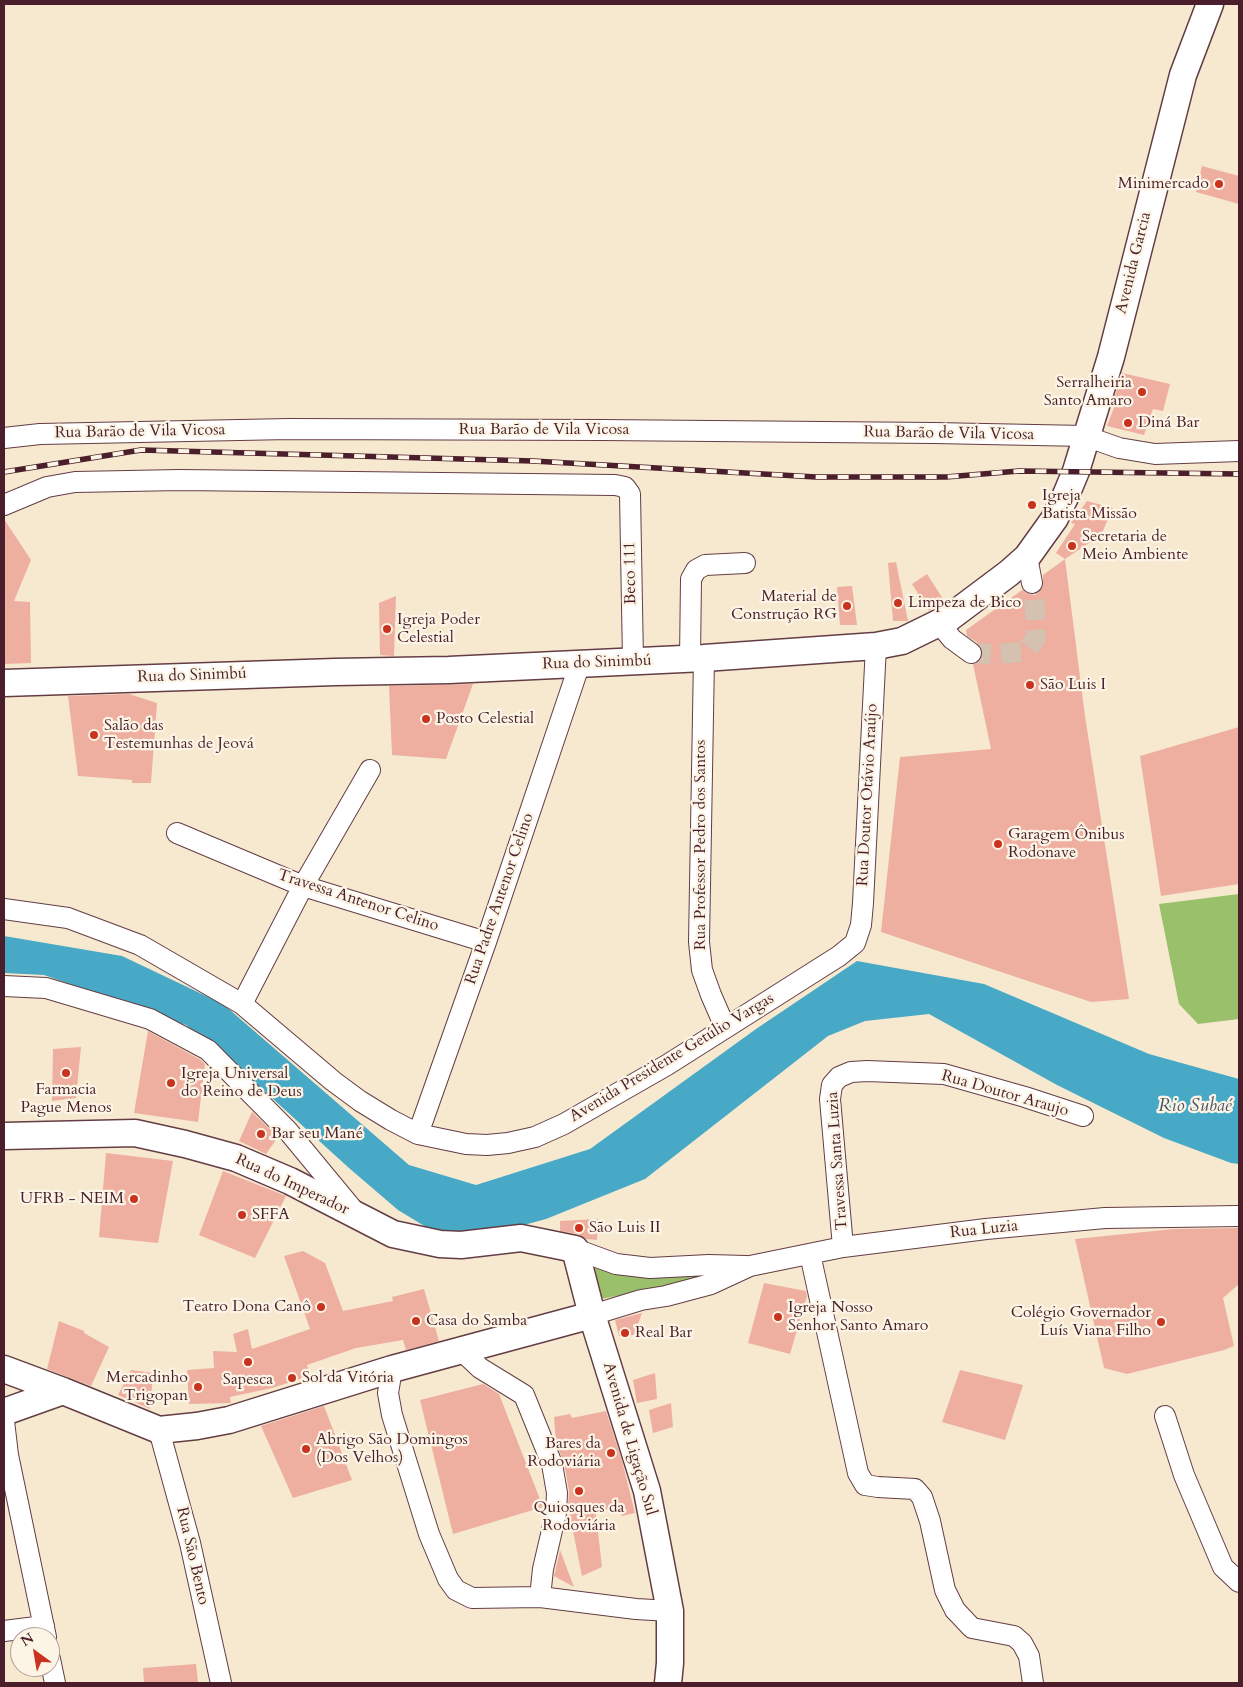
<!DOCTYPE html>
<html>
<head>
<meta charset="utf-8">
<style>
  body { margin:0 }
  #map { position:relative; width:1243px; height:1687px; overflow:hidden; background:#f6e9d0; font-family:Cardo,serif }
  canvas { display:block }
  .frame { position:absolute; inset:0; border:5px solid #4a1f2b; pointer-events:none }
  .north { position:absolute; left:10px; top:1627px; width:50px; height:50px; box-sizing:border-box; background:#fcf5e5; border:1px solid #b59f9b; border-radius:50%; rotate:328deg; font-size:14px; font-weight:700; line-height:20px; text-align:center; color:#4a1f2b }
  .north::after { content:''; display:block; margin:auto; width:18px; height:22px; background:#c8321e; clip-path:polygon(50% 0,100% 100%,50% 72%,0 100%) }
</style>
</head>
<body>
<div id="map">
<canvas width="1243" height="1687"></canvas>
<div class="frame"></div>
<div class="north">N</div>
</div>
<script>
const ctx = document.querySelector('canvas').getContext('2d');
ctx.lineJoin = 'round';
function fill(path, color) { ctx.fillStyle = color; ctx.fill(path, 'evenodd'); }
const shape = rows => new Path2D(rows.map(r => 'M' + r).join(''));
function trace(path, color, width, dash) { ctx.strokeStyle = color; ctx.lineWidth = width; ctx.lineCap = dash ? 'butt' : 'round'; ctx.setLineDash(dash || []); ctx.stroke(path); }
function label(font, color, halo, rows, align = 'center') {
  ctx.font = font + ' Cardo,serif'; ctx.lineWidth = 4.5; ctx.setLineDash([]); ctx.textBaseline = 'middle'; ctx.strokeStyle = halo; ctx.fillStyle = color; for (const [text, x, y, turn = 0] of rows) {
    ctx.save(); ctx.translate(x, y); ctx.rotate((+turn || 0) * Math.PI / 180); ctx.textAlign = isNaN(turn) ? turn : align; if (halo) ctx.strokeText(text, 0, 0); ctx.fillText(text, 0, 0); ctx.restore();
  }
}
const green = shape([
  [1239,894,1239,1019,1198,1024,1179,1004,1159,904],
  [590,1267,637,1276,707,1268,719,1278,600,1299]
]);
const water = shape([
  [4,936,122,956,223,1004,409,1165,476,1185,590,1149,756,1029,857,961,984,984,1149,1054,1239,1079,1239,1164,1231,1163,1164,1138,1057,1085,929,1014,865,1021,828,1036,645,1179,546,1219,494,1233,431,1230,398,1210,349,1168,250,1078,186,1025,44,975,4,973]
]);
const building = shape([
  [1202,166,1239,176,1239,204,1196,192],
  [1122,373,1170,384,1163,411,1153,409,1144,435,1107,426,1117,400,1114,399],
  [1087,501,1113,508,1101,535,1065,559,1056,553,1075,524,1071,523],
  [4,519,31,560,14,601,30,602,31,663,4,664],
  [1065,559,1085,716,1129,999,1091,1002,881,932,900,757,991,749,973,664,981,660,983,655,982,649,978,643,967,636,966,630,1022,590,1029,594,1035,595,1039,592,1043,586,1043,575],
  [896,562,908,621,893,621,888,563],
  [927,574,945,602,929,611,912,584],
  [852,586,857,625,840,625,837,587],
  [396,596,394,656,380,655,379,603],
  [473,684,446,759,392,755,389,686],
  [129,694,157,703,151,783,132,783,132,780,78,776,68,696],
  [1239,727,1239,884,1161,896,1140,756],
  [148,1031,201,1060,205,1064,198,1122,134,1113],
  [81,1047,76,1098,52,1101,53,1049],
  [252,1112,278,1137,266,1154,239,1141],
  [106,1153,173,1161,158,1243,99,1237],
  [223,1171,286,1196,255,1258,199,1235],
  [598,1219,597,1240,586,1239,578,1234,560,1231,560,1221],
  [1239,1228,1239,1284,1223,1298,1234,1346,1224,1350,1127,1374,1104,1368,1075,1239,1174,1229],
  [303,1251,325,1263,343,1311,393,1301,392,1297,424,1289,439,1341,406,1350,403,1340,356,1348,307,1365,310,1376,272,1388,230,1397,231,1403,189,1404,187,1370,214,1368,213,1351,237,1352,233,1334,248,1329,252,1349,310,1329,284,1256],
  [764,1283,806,1291,807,1296,790,1354,748,1343],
  [642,1313,634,1335,619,1336,615,1320],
  [59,1321,84,1331,84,1333,109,1347,91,1386,47,1369],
  [131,1370,153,1373,150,1409,118,1395],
  [960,1370,1023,1385,1005,1440,942,1422],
  [655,1373,657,1399,637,1403,633,1380],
  [483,1384,499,1394,543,1507,453,1534,420,1400],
  [671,1403,673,1427,653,1433,649,1410],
  [324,1406,352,1480,293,1498,261,1426],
  [606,1411,622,1461,635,1513,622,1516,616,1506,596,1514,602,1567,582,1576,568,1506,569,1491,564,1462,556,1443,554,1417,570,1414,572,1418],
  [560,1550,574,1587,554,1576],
  [196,1664,198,1683,144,1683,143,1668]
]);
const minorTunnel = shape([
  [971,653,993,654,1025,652,1036,638,1035,609,1032,583]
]);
const minor = shape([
  [4,438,40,434,289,429,601,430,934,433,1085,436,1119,448,1155,454,1239,451],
  [4,505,47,487,75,482,180,480,615,485,625,487,630,494,633,661],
  [1027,557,1032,583],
  [939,623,952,639,971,653],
  [704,658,699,942,702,970,711,995,725,1027],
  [690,659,691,579,696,570,705,565,745,563],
  [177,833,303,886,486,942],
  [4,909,68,918,140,945,242,1004,333,1081,360,1101,391,1120,418,1134,466,1144,487,1145,508,1143,535,1137,564,1124,667,1065,839,956,855,943,861,925,863,903,876,646],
  [4,986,46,988,150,1019,208,1050,288,1131,355,1212],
  [242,1004,303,886,370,770],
  [418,1134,486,942,580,663],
  [843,1247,830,1099,832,1085,839,1077,851,1072,867,1071,944,1074,1025,1097,1083,1116],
  [575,1249,616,1264,650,1268,709,1265,746,1266],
  [810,1254,858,1473,865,1485,878,1487,915,1489,922,1497,930,1521,945,1590,955,1610,972,1628,1014,1636,1022,1643,1029,1656,1033,1683],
  [592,1315,641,1300,666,1296,711,1284,750,1266,843,1247,986,1229,1105,1218,1239,1216],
  [462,1351,480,1368,524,1395,552,1464,557,1493,556,1513,543,1569,540,1597],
  [392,1369,388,1393,392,1415,429,1534,448,1579,456,1590,472,1598,540,1597,636,1609,670,1611],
  [1165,1416,1184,1475,1223,1567,1239,1582],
  [4,1421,8,1455,46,1637],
  [159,1430,190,1543,221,1683],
  [4,1631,44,1626],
  [50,1659,55,1683]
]);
const major = shape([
  [4,683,335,672,449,670,704,658,876,646,902,641,949,618,1009,573,1027,557,1055,518,1066,495,1076,471,1111,357,1183,75,1210,4],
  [4,1136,135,1133,185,1144,236,1158,290,1181,393,1234,440,1244,461,1245,521,1238,575,1249,592,1315,647,1491,670,1611,670,1663,668,1683],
  [4,1369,63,1391,159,1430,197,1426,229,1420,392,1369,592,1315],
  [4,1412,63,1391]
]);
const rail = shape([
  [4,472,141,450,533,461,816,477,946,477,1019,471,1239,474]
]);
const markers = [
  [1219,184,5,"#c8321e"],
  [1142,392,5,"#c8321e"],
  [1128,423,5,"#c8321e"],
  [1032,505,5,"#c8321e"],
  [1072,546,5,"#c8321e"],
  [898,603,5,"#c8321e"],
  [847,606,5,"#c8321e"],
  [387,629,5,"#c8321e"],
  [1030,685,5,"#c8321e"],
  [426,719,5,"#c8321e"],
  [94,735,5,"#c8321e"],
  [998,844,5,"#c8321e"],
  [66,1073,5,"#c8321e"],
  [171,1083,5,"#c8321e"],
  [261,1134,5,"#c8321e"],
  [134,1199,5,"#c8321e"],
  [242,1215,5,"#c8321e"],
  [579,1228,5,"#c8321e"],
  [321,1307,5,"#c8321e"],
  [778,1317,5,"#c8321e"],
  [416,1321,5,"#c8321e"],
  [1161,1322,5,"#c8321e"],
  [625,1333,5,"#c8321e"],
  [248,1362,5,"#c8321e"],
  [292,1378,5,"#c8321e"],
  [198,1387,5,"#c8321e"],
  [306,1449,5,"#c8321e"],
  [611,1453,5,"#c8321e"],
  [579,1491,5,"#c8321e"]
];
const poiNames = [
  ["Minimercado",1209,184,"right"],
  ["Serralheiria",1132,383,"right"],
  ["Santo Amaro",1132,401,"right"],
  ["Diná Bar",1138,423],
  ["Igreja",1042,496],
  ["Batista Missão",1042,514],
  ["Secretaria de",1082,537],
  ["Meio Ambiente",1082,555],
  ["Material de",837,597,"right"],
  ["Construção RG",837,615,"right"],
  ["Limpeza de Bico",908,603],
  ["Igreja Poder",397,620],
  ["Celestial",397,638],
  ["São Luis I",1040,685],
  ["Posto Celestial",436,719],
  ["Salão das",104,726],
  ["Testemunhas de Jeová",104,744],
  ["Garagem Ônibus",1008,835],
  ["Rodonave",1008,853],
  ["Igreja Universal",181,1074],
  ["do Reino de Deus",181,1092],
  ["Farmacia",66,1090,"center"],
  ["Pague Menos",66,1108,"center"],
  ["Bar seu Mané",271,1134],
  ["UFRB - NEIM",124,1199,"right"],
  ["SFFA",252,1215],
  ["São Luis II",589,1228],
  ["Teatro Dona Canô",311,1307,"right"],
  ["Igreja Nosso",788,1308],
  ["Senhor Santo Amaro",788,1326],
  ["Colégio Governador",1151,1313,"right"],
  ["Luís Viana Filho",1151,1331,"right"],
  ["Casa do Samba",426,1321],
  ["Real Bar",635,1333],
  ["Mercadinho",188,1378,"right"],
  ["Trigopan",188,1396,"right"],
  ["Sol da Vitória",302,1378],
  ["Sapesca",248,1380,"center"],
  ["Abrigo São Domingos",316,1440],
  ["(Dos Velhos)",316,1458],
  ["Bares da",601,1444,"right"],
  ["Rodoviária",601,1462,"right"],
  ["Quiosques da",579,1508,"center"],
  ["Rodoviária",579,1526,"center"]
];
const streetNames = [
  ["Avenida Garcia",1134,263,-76],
  ["Rua Barão de Vila Vicosa",544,430],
  ["Rua Barão de Vila Vicosa",140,432,-1],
  ["Rua Barão de Vila Vicosa",949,434,1],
  ["Beco 111",631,573,-91],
  ["Rua do Sinimbú",597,663,-2],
  ["Rua do Sinimbú",192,676,-2],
  ["Rua Doutor Otávio Araújo",868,795,-87],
  ["Rua Professor Pedro dos Santos",701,845,-90],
  ["Rua Padre Antenor Celino",500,899,-71],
  ["Travessa Antenor Celino",358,901,18],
  ["Avenida Presidente Getúlio Vargas",672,1058,-31],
  ["Rua Doutor Araujo",1005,1094,16],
  ["Travessa Santa Luzia",838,1161,-94],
  ["Rua do Imperador",292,1185,25],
  ["Rua Luzia",984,1230,-6],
  ["Avenida de Ligação Sul",629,1439,74],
  ["Rua São Bento",192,1556,77]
];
const waterNames = [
  ["Rio Subaé",1195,1107]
];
fill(green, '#9ac06c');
fill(water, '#47a9c6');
fill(building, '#eeafa1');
trace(minorTunnel, '#d4c1af', 20, [20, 10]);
trace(minor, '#643d44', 22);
trace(major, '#643d44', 29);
trace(minor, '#fff', 20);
trace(major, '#fff', 26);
trace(rail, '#4a1f2b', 5.5);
trace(rail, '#fcf5e5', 4, [11]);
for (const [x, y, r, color] of markers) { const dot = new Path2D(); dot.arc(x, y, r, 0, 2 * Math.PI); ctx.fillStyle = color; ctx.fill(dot); trace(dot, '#fcf5e5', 2); }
label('16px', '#4a1f2b', '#fcf5e5', poiNames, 'left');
label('16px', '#4a1f2b', '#fcf5e5', streetNames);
label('italic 18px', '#495669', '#fcf5e5', waterNames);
</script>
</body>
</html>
